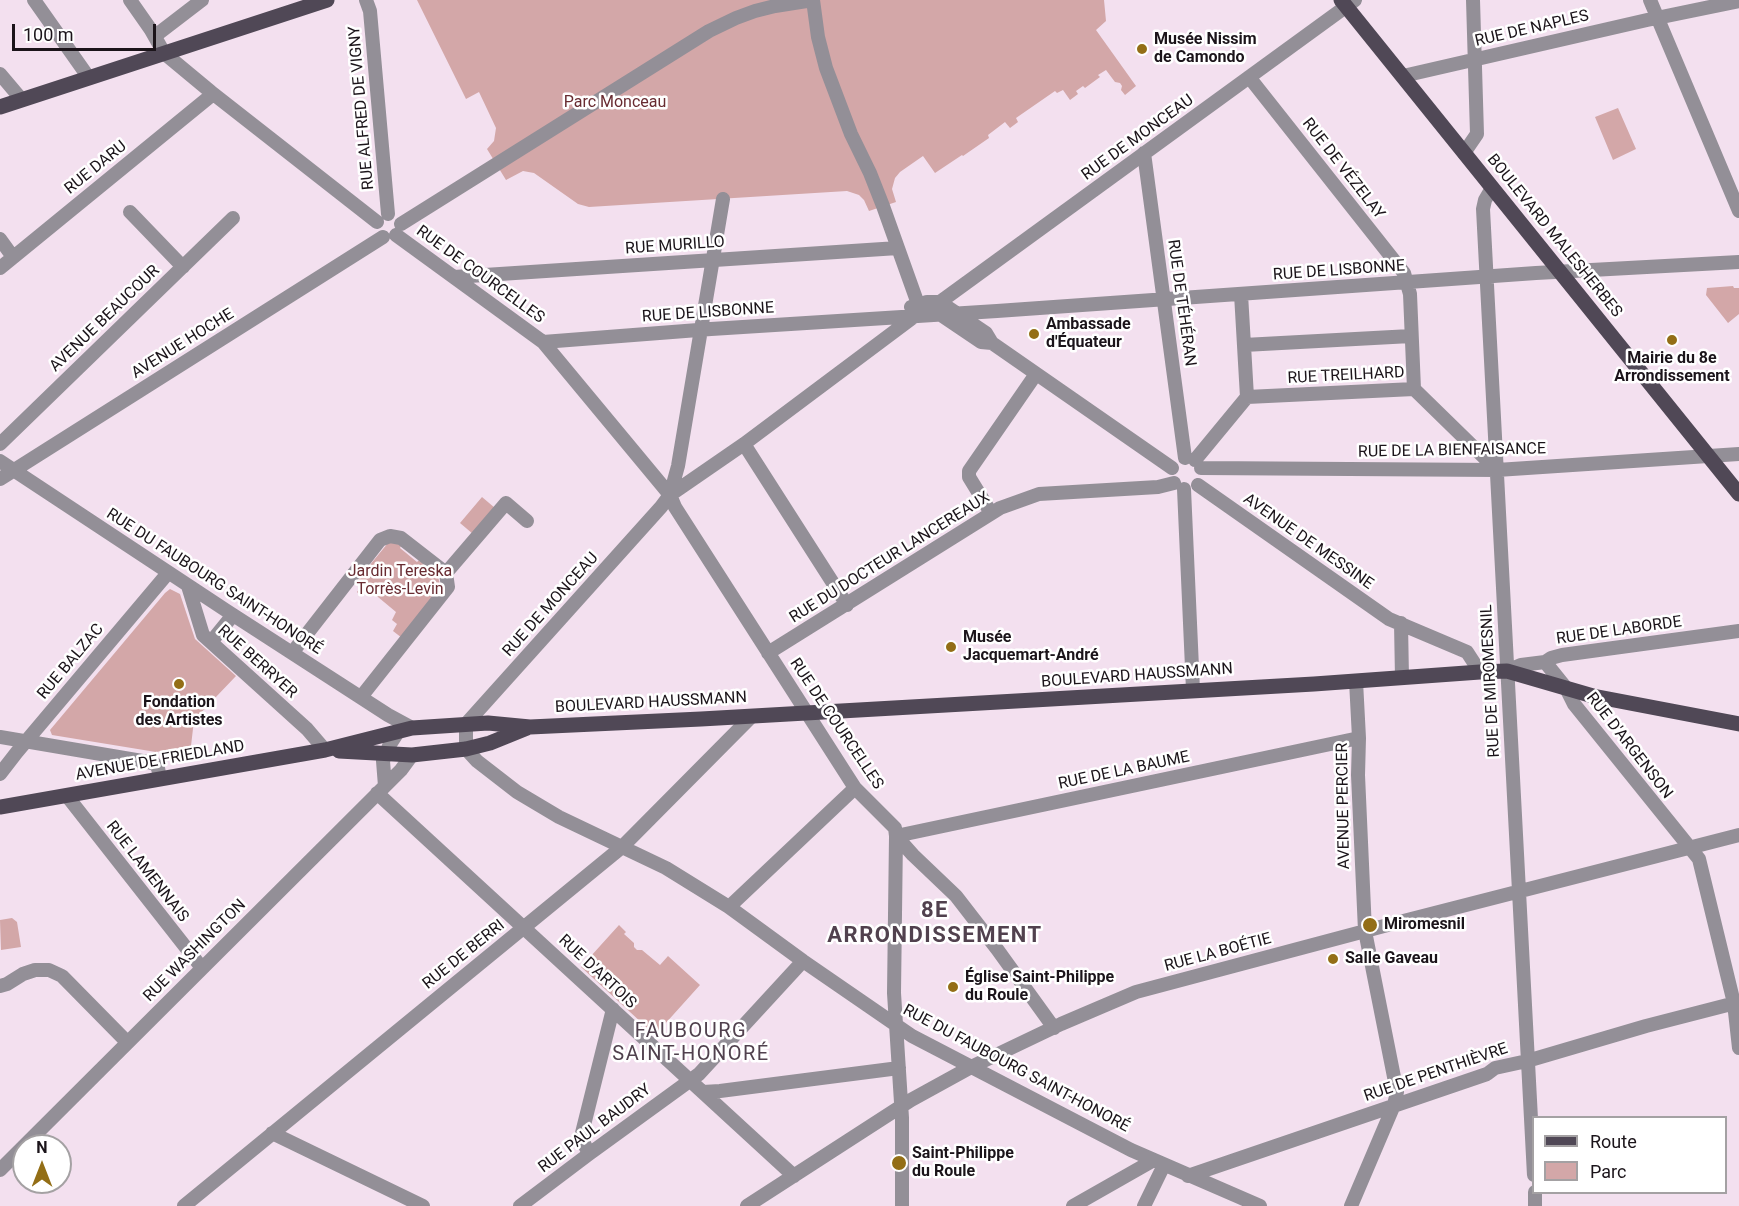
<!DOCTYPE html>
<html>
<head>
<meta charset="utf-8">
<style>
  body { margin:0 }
  #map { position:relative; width:1739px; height:1206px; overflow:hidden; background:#f3e0ef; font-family:Roboto,sans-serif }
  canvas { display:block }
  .legend { position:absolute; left:1532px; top:1116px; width:195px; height:78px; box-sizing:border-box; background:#fff; border:2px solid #a4a1a3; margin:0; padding:8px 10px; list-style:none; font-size:18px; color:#1b141a }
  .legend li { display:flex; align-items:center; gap:12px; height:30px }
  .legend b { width:30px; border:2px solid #a4a1a3 }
  .north { position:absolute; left:12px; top:1134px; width:60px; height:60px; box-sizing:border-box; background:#fff; border:2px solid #a4a1a3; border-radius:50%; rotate:0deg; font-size:16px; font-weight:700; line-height:24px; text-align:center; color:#1b141a }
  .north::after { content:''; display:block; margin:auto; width:21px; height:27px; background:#936e16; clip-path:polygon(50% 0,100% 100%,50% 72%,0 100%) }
  .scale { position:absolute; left:12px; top:24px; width:144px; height:27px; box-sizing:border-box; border:3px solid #1b141a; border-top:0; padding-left:8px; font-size:18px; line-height:21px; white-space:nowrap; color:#1b141a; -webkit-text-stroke:4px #fff; paint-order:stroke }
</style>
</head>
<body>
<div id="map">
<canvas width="1739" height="1206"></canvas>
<ul class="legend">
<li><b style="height:8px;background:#504856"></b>Route</li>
<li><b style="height:16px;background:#d3a7a8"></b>Parc</li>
</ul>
<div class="north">N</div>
<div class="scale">100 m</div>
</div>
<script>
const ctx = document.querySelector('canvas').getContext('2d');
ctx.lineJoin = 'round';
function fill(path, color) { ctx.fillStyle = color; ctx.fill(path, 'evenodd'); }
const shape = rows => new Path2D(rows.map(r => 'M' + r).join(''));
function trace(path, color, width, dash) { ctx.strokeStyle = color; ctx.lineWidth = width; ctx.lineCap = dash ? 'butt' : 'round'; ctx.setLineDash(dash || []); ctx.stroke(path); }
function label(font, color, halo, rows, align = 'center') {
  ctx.font = font + ' Roboto,sans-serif'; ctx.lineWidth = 5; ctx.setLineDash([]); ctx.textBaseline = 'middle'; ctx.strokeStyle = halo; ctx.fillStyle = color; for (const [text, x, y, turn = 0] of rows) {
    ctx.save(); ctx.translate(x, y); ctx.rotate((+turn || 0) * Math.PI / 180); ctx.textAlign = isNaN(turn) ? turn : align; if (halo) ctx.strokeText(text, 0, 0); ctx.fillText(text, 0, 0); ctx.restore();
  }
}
const green = shape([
  [417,0,1104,0,1106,21,1096,30,1136,86,1125,95,1121,90,1122,86,1120,83,1115,82,1106,70,1098,75,1100,77,1085,88,1083,86,1076,91,1078,94,1070,100,1063,90,1057,93,1055,91,1016,118,1018,122,1010,128,1005,122,988,135,989,138,963,156,962,155,935,173,923,156,900,172,895,178,892,189,896,202,869,211,864,200,859,195,847,191,589,207,578,204,534,173,523,171,506,180,487,149,494,141,496,128,479,92,466,99],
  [1618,108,1636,149,1613,160,1595,117],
  [1733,286,1734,288,1739,288,1739,314,1728,323,1706,295,1707,288],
  [482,497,495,508,473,534,460,523],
  [398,541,402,544,400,548,417,562,420,559,437,574,441,587,402,638,393,631,397,624,392,620,396,612,366,587,360,595,357,592,363,584,358,580,360,577,388,543],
  [170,589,180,594,195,639,236,676,194,720,191,746,156,752,52,735,50,730,165,593],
  [12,918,17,922,21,947,1,950,0,920],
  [619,925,626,932,624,934,634,943,634,947,637,950,642,950,660,965,668,956,700,985,655,1035,581,967]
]);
const minor = shape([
  [34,0,89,78],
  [130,0,151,30,164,53,211,92,377,222],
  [366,0,370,11,388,214],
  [1650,0,1739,211],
  [155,36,202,0],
  [0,74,22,100],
  [1403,76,1647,20,1739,1],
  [1249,77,1404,273,1410,294,1414,389],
  [1144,153,1185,458],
  [1464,153,1477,134,1473,0],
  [1492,188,1485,200,1483,209,1534,1175],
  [130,212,183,267],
  [401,224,709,31,736,18,755,11,775,6,813,0,818,37,826,68,851,134,870,173,883,206,918,304],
  [396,235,543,342,670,495,675,507,855,788,895,828,896,836,894,993,902,1118,902,1206],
  [0,239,13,257],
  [0,268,213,94],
  [454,277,898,248],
  [1241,294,1247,397],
  [940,302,1355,0],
  [918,304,915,316,744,444,670,495,661,507,466,724,466,749,477,761,517,792,559,817,666,868,729,907,803,961,912,1036,1131,1150,1260,1206],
  [911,307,927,302,940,302,986,333,992,343,1172,468],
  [941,315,981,342,992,343],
  [543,342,711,329,997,311,1536,273,1739,262],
  [1244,345,1411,336],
  [0,444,233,218],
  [744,444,847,605],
  [1195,460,1247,397,1414,389,1497,470],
  [0,461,227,611,388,715,412,728],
  [1201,468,1497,470,1739,454],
  [0,479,383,237],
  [1198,485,1389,619,1467,652,1480,672],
  [1184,489,1193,690],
  [670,495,678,466,723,199],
  [991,513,969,477,969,471,1036,374],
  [446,573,506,503,527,521],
  [188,586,203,635,307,729,325,750],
  [1401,623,1402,678],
  [211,642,233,615],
  [292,653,380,540,390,536,401,538,446,573,448,587,361,697],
  [768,653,1000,508,1039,494,1158,487,1174,483],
  [1545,662,1566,688,1574,704,1699,859,1734,1003,1739,1048],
  [1507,671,1521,665,1545,662,1551,658,1562,655,1739,631],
  [0,737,148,762,155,764,158,768,160,779],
  [0,774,17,752,168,573],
  [385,786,383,761,389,746,398,732],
  [377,793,794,1176],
  [67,796,202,968],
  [896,836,1359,738],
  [896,836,913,855,956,896,997,949,1054,1028],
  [729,907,855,788],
  [0,986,7,984,23,974,35,970,49,970,62,976,127,1042],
  [703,1092,720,1091,899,1068],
  [272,1133,423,1206],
  [589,1154,581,1137,613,1009],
  [0,1170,401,770,412,755],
  [1188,1176,1487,1074,1495,1068,1527,1061,1646,1026,1739,1002],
  [1535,1192,1535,1206],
  [184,1206,622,847,752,716],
  [520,1206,589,1154,699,1074,803,961],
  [747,1206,911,1100,971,1067,1061,1024,1136,992,1384,926,1739,835],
  [1073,1206,1154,1160],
  [1144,1206,1164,1165],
  [1351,1206,1394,1105,1397,1092,1365,931,1358,775,1359,738,1356,681]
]);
const major = shape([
  [1341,0,1739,494],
  [0,107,327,0],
  [339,751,412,755,466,749,490,743,527,728],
  [0,807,325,750,412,728,488,723,530,727,701,719,1314,684,1480,672,1507,671,1593,696,1739,724]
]);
const markers = [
  [1142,49,6,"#936e16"],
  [1034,334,6,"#936e16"],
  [1672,340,6,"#936e16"],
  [951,647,6,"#936e16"],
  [179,684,6,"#936e16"],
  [1370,925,8,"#936e16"],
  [1333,959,6,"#936e16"],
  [953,987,6,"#936e16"],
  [899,1163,8,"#936e16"]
];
const streetNames = [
  ["RUE DE NAPLES",1532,29,-13],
  ["RUE ALFRED DE VIGNY",362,108,-95],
  ["RUE DE MONCEAU",1138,138,-36],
  ["RUE DARU",96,168,-39],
  ["RUE DE VÉZELAY",1343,169,52],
  ["BOULEVARD MALESHERBES",1554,236,51],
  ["RUE MURILLO",675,246,-4],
  ["RUE DE LISBONNE",1339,271,-4],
  ["RUE DE COURCELLES",480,275,36],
  ["RUE DE TÉHÉRAN",1181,303,82],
  ["RUE DE LISBONNE",708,313,-4],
  ["AVENUE BEAUCOUR",105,319,-44],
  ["AVENUE HOCHE",183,344,-32],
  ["RUE TREILHARD",1346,376,-3],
  ["RUE DE LA BIENFAISANCE",1452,451,-1],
  ["AVENUE DE MESSINE",1308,542,35],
  ["RUE DU DOCTEUR LANCEREAUX",890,558,-32],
  ["RUE DU FAUBOURG SAINT-HONORÉ",214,582,33],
  ["RUE DE MONCEAU",551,605,-48],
  ["RUE DE LABORDE",1619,631,-8],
  ["RUE BALZAC",71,662,-50],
  ["RUE BERRYER",257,662,42],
  ["BOULEVARD HAUSSMANN",1137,676,-4],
  ["RUE DE MIROMESNIL",1491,681,-93],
  ["BOULEVARD HAUSSMANN",651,703,-3],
  ["RUE DE COURCELLES",836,724,56],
  ["RUE D'ARGENSON",1629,746,52],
  ["AVENUE DE FRIEDLAND",160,761,-10],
  ["RUE DE LA BAUME",1124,771,-12],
  ["AVENUE PERCIER",1344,806,-91],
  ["RUE LAMENNAIS",147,872,52],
  ["RUE WASHINGTON",195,951,-45],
  ["RUE LA BOÉTIE",1218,953,-15],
  ["RUE DE BERRI",464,955,-39],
  ["RUE D'ARTOIS",597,972,43],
  ["RUE DU FAUBOURG SAINT-HONORÉ",1016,1069,28],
  ["RUE DE PENTHIÈVRE",1436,1073,-19],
  ["RUE PAUL BAUDRY",595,1129,-37]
];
const poiNames = [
  ["Musée Nissim",1154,40],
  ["de Camondo",1154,58],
  ["Ambassade",1046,325],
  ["d'Équateur",1046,343],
  ["Mairie du 8e",1672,359,"center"],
  ["Arrondissement",1672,377,"center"],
  ["Musée",963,638],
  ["Jacquemart-André",963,656],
  ["Fondation",179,703,"center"],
  ["des Artistes",179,721,"center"],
  ["Miromesnil",1384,925],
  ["Salle Gaveau",1345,959],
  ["Église Saint-Philippe",965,978],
  ["du Roule",965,996],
  ["Saint-Philippe",912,1154],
  ["du Roule",912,1172]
];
const parkNames = [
  ["Parc Monceau",615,103],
  ["Jardin Tereska",400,572],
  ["Torrès-Levin",400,590]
];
const quarterNames = [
  ["FAUBOURG",691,1032],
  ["SAINT-HONORÉ",691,1055]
];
const districtNames = [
  ["8E",935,911],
  ["ARRONDISSEMENT",935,936]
];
fill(green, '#d3a7a8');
trace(minor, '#938f97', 14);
trace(major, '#504856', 15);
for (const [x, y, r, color] of markers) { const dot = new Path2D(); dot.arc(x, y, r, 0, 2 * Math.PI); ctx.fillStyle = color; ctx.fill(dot); trace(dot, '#fff', 2); }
label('16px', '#1b141a', '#fff', streetNames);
label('bold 16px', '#1b141a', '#fff', poiNames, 'left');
label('16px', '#682b31', '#fff', parkNames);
ctx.letterSpacing = '1.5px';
label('20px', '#51414e', '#fff', quarterNames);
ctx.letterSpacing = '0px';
ctx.letterSpacing = '1.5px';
label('bold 22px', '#51414e', '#fff', districtNames);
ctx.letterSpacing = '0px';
</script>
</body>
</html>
